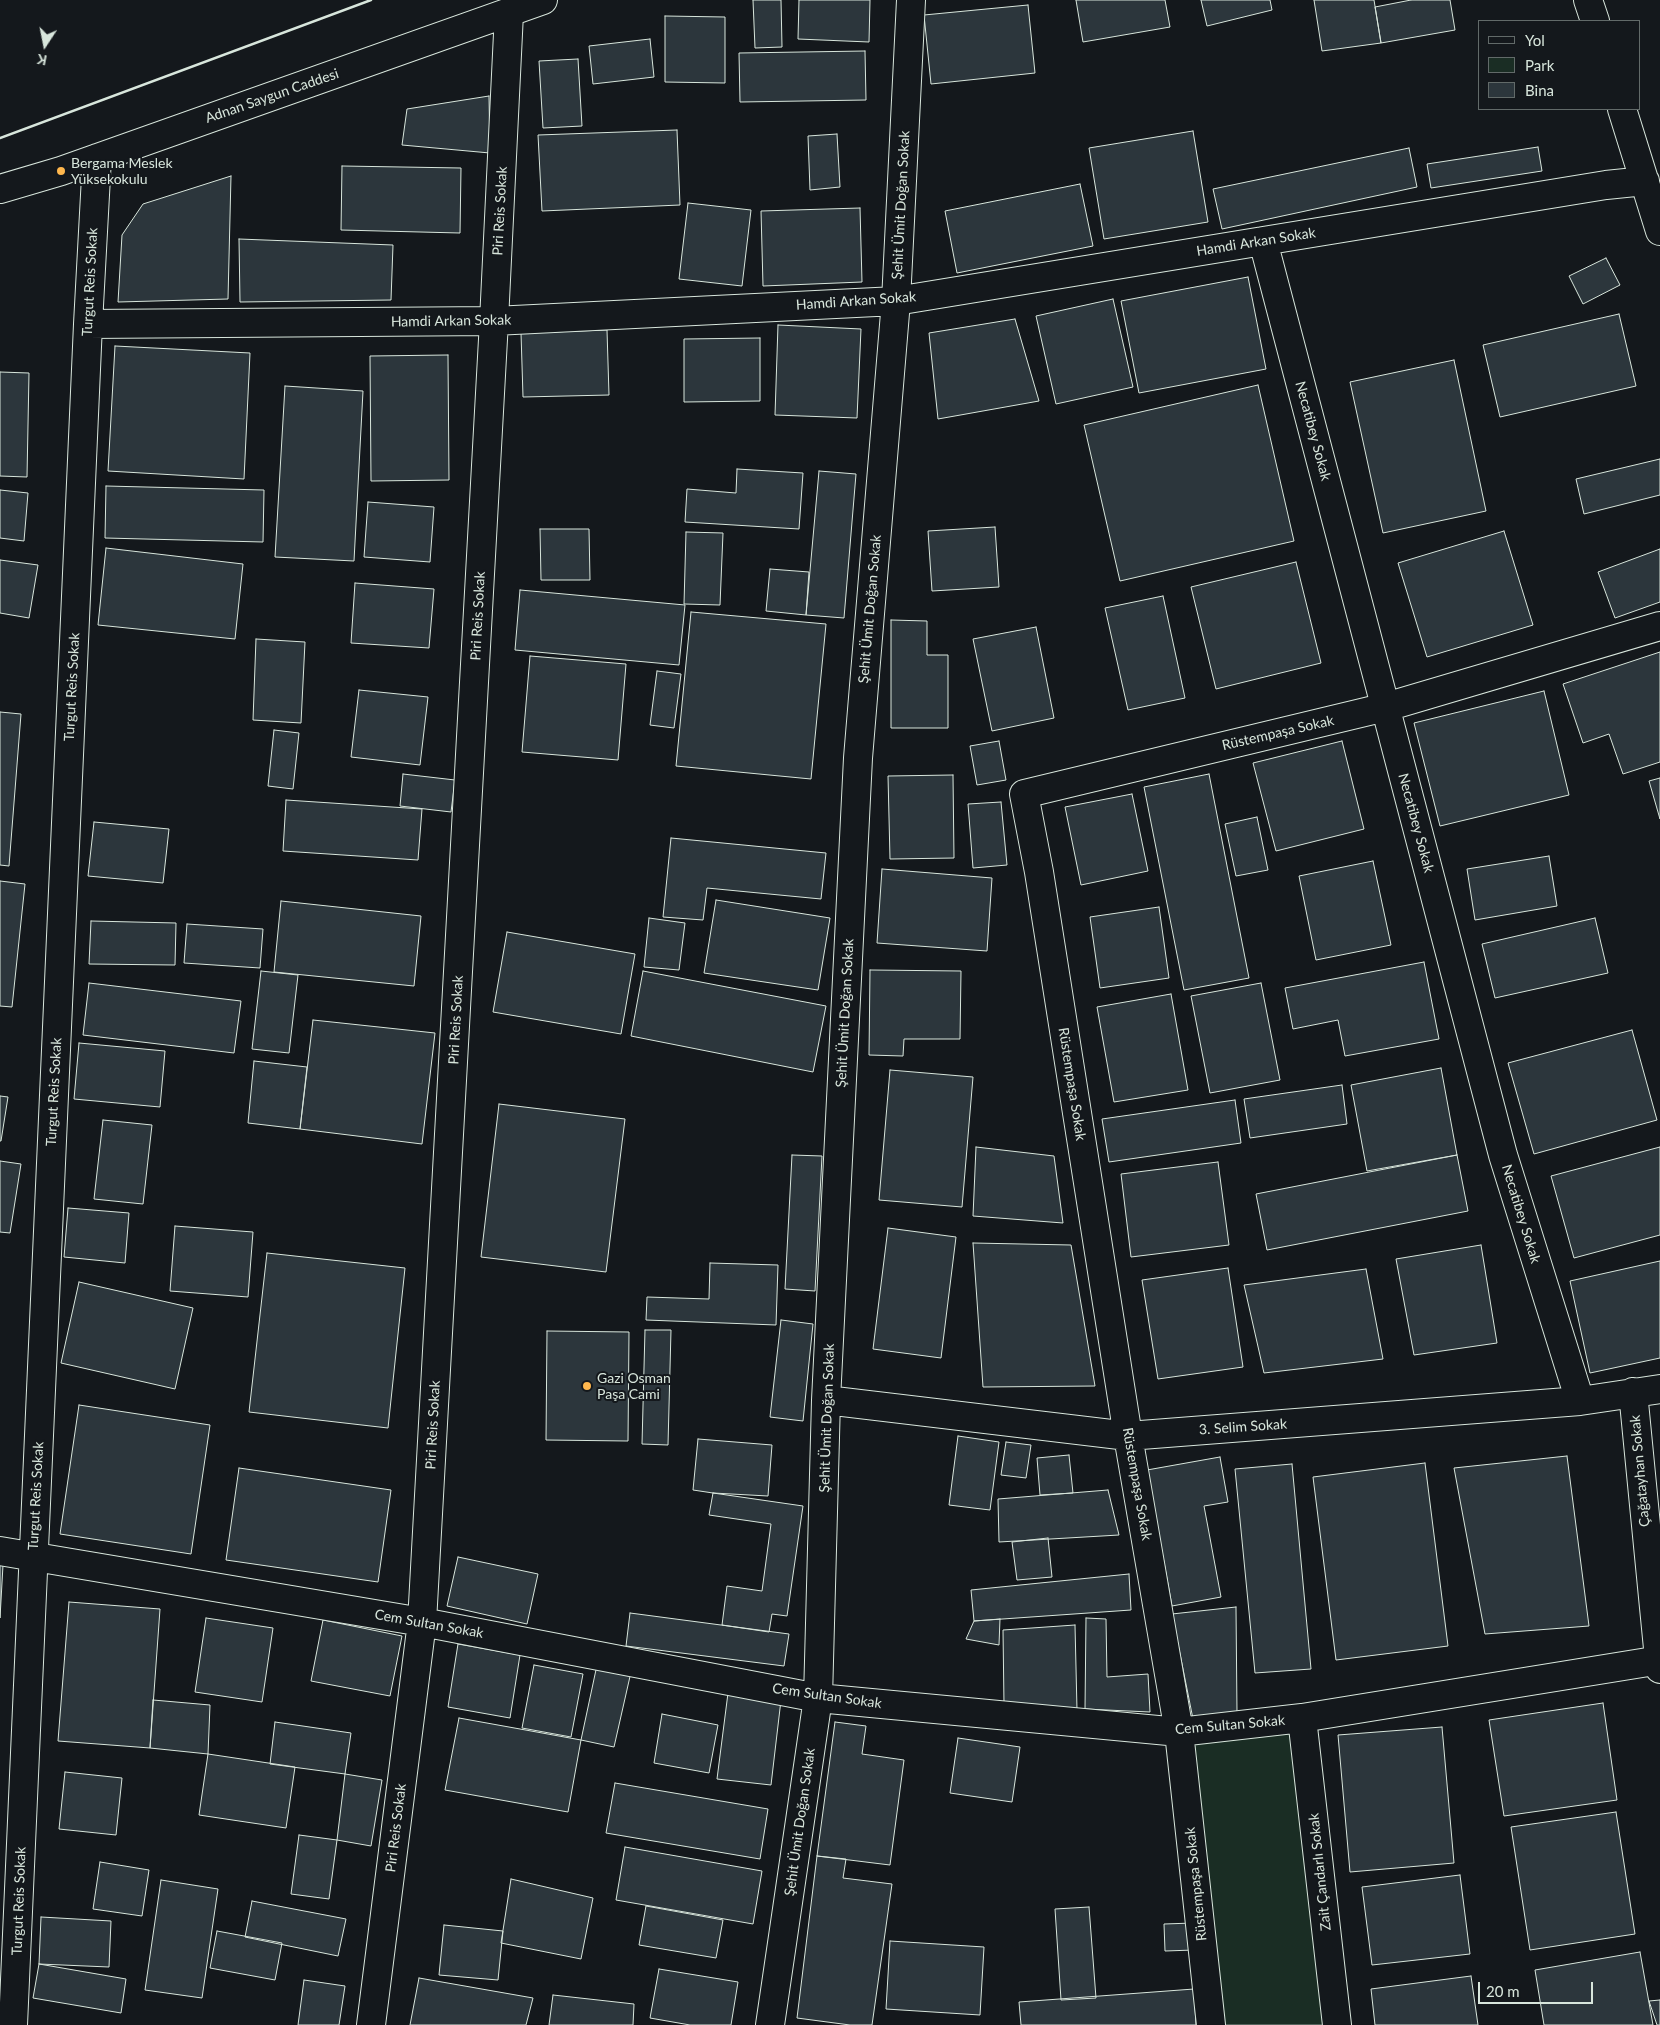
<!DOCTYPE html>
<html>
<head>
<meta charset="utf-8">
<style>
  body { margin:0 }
  #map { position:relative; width:1660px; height:2025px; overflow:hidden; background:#14181c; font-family:Lato,sans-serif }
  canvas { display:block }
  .legend { position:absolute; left:1478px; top:20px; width:162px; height:90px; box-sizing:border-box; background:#14181c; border:1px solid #626a69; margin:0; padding:6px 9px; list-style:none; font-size:15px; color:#d8e6dc }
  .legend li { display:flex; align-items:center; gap:10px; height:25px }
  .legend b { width:25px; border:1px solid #626a69 }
  .north { position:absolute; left:20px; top:20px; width:50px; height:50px; -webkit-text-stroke:4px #14181c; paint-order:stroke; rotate:191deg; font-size:14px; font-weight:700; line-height:20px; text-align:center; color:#d8e6dc }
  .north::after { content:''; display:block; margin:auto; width:18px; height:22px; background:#d8e6dc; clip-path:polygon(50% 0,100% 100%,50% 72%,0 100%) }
  .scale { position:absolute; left:1478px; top:1982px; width:115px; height:22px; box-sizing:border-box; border:2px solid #d8e6dc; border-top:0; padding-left:6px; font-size:15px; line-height:18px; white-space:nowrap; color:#d8e6dc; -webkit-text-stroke:4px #14181c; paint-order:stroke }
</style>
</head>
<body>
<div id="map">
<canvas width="1660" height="2025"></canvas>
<ul class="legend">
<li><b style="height:6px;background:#14181c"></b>Yol</li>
<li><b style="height:14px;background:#1a2d24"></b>Park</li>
<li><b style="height:14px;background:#2c363c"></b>Bina</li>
</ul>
<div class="north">K</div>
<div class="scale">20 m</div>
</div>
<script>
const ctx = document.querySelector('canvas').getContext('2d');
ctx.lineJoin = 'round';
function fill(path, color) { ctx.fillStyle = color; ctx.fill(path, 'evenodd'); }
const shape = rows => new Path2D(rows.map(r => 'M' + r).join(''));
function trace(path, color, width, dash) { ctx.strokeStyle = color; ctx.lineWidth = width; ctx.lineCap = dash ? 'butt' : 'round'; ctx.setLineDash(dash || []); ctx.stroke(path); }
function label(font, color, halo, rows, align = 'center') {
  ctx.font = font + ' Lato,sans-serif'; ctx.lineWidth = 4; ctx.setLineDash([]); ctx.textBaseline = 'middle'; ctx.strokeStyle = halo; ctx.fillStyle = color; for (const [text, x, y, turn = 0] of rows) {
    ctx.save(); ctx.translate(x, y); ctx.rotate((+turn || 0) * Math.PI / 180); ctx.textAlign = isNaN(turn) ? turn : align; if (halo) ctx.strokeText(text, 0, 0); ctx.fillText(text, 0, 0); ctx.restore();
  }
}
const green = shape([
  [1302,1718,1337,2025,1211,2025,1179,1732,1302,1718]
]);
const building = shape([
  [753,0,781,0,782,47,755,48,753,0],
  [799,0,870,0,869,42,798,39,799,0],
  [1076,0,1165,0,1170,27,1083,42,1076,0],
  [1201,0,1270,0,1272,10,1207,26,1201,0],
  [1314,0,1374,0,1381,43,1322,51,1314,0],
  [1411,0,1450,0,1455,30,1381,43,1375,7,1411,0],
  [1028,5,1035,73,931,84,924,15,1028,5],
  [665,16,725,17,725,83,665,82,665,16],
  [650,39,654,77,593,84,589,46,650,39],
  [865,51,866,100,740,102,739,53,865,51],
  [578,59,582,126,543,128,539,61,578,59],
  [489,96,490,153,402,145,407,109,489,96],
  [677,130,680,205,542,211,538,135,677,130],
  [1193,131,1208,222,1104,239,1089,148,1193,131],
  [837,134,840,187,810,190,808,136,837,134],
  [1538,147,1542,171,1431,188,1427,164,1538,147],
  [1409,148,1417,187,1222,229,1213,189,1409,148],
  [342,166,461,168,460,233,341,230,342,166],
  [231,176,228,299,118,302,122,235,143,204,231,176],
  [1080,184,1093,246,957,273,945,211,1080,184],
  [688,203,751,210,742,286,679,279,688,203],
  [860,208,862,282,763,286,761,211,860,208],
  [239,239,393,245,391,300,240,302,239,239],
  [1606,258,1620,285,1583,304,1569,276,1606,258],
  [1248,277,1266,369,1139,393,1121,301,1248,277],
  [1113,299,1133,387,1056,404,1036,316,1113,299],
  [1619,314,1636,386,1500,417,1483,345,1619,314],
  [1015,319,1039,401,938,419,929,333,1015,319],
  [778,325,861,329,857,418,775,415,778,325],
  [607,330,609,395,523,397,521,333,607,330],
  [760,338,760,401,684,402,684,339,760,338],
  [115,346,250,353,244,479,108,471,115,346],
  [448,355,449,480,371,481,370,356,448,355],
  [1454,360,1486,511,1383,533,1350,382,1454,360],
  [0,372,29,373,27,477,0,476,0,372],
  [1258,385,1294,541,1120,581,1084,425,1258,385],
  [285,386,363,391,354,561,275,557,285,386],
  [1660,459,1660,495,1584,514,1576,479,1660,459],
  [737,469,803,473,799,529,685,522,687,489,736,493,737,469],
  [819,471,856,474,844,618,806,615,819,471],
  [106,486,264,490,263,542,105,538,106,486],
  [0,490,28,493,24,541,0,538,0,490],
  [368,502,434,507,430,562,364,557,368,502],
  [995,527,999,587,932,591,928,531,995,527],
  [540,529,589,529,590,580,541,580,540,529],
  [1504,531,1533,625,1427,657,1398,563,1504,531],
  [686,532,723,533,720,605,684,604,686,532],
  [106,548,243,564,235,639,98,625,106,548],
  [1660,549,1660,602,1615,618,1598,572,1660,549],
  [0,560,38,565,29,618,0,613,0,560],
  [1296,562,1321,663,1216,689,1191,587,1296,562],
  [770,569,809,572,806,615,766,611,770,569],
  [355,583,434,589,429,648,351,643,355,583],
  [520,590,685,605,679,665,515,650,520,590],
  [1163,596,1185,698,1128,710,1105,608,1163,596],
  [691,612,826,624,811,779,676,766,691,612],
  [891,620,927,621,927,655,948,655,948,728,891,728,891,620],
  [1036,627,1054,718,992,731,973,639,1036,627],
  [256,639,305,642,301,723,253,720,256,639],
  [1660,652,1660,762,1623,774,1609,734,1583,743,1563,684,1660,652],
  [530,656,626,664,618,760,522,752,530,656],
  [657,671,681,674,674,728,650,725,657,671],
  [359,690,428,697,420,765,351,757,359,690],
  [1544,691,1569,795,1440,826,1414,723,1544,691],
  [0,712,21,714,9,866,0,865,0,712],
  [274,730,299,733,293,789,268,786,274,730],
  [999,741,1006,780,977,785,970,746,999,741],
  [1342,741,1364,829,1276,851,1253,763,1342,741],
  [403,774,455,780,451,812,400,806,403,774],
  [1209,774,1249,978,1184,990,1144,787,1209,774],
  [953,775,954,858,890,859,888,776,953,775],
  [1660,778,1660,819,1649,781,1660,778],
  [1132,794,1148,871,1081,885,1065,807,1132,794],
  [286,800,422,809,418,860,283,851,286,800],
  [1001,802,1007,865,973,868,968,804,1001,802],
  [1257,817,1268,870,1236,876,1225,824,1257,817],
  [94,822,169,829,163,883,88,876,94,822],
  [671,838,826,853,821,899,707,888,703,920,663,917,671,838],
  [1549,856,1557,906,1475,920,1467,869,1549,856],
  [1373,861,1391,945,1316,960,1299,876,1373,861],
  [882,869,992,878,987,951,877,943,882,869],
  [0,881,25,884,12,1007,0,1006,0,881],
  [716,900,830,918,818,990,704,973,716,900],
  [281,901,421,916,414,986,274,972,281,901],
  [1159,907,1169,978,1100,988,1090,917,1159,907],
  [649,918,685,923,679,970,644,967,649,918],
  [1595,918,1608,973,1495,998,1482,944,1595,918],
  [91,921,176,923,175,965,89,964,91,921],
  [187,924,263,929,260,968,184,963,187,924],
  [507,932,635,954,621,1034,493,1012,507,932],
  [1424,962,1439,1039,1345,1056,1338,1020,1293,1029,1285,988,1424,962],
  [870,970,961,971,960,1039,904,1039,903,1056,869,1055,870,970],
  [261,971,298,975,289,1053,252,1049,261,971],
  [643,971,826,1006,813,1072,631,1036,643,971],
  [89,983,241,1001,234,1053,83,1035,89,983],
  [1261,983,1280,1080,1210,1093,1191,996,1261,983],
  [1171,994,1188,1090,1114,1102,1097,1007,1171,994],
  [313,1020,435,1033,422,1144,300,1129,313,1020],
  [1632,1030,1657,1120,1534,1154,1508,1063,1632,1030],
  [79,1043,165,1051,160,1107,74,1099,79,1043],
  [254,1061,307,1067,300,1129,248,1123,254,1061],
  [1441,1068,1457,1155,1367,1171,1351,1085,1441,1068],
  [890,1070,973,1077,962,1207,879,1200,890,1070],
  [1342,1085,1347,1124,1250,1138,1244,1099,1342,1085],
  [0,1096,8,1097,1,1141,0,1141,0,1096],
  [1235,1100,1241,1143,1109,1162,1102,1119,1235,1100],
  [499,1104,625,1119,606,1272,481,1257,499,1104],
  [103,1120,152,1125,143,1204,94,1199,103,1120],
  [976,1147,1054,1156,1063,1223,973,1216,976,1147],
  [1660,1147,1660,1235,1574,1258,1551,1176,1660,1147],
  [792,1155,822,1156,815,1291,785,1289,792,1155],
  [1457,1155,1468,1211,1267,1250,1256,1194,1457,1155],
  [0,1161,21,1164,10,1233,0,1232,0,1161],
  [1218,1162,1229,1245,1131,1257,1121,1174,1218,1162],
  [68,1208,129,1213,125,1263,64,1257,68,1208],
  [175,1226,253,1232,248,1297,170,1291,175,1226],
  [888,1228,956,1237,941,1358,873,1349,888,1228],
  [973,1243,1071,1245,1095,1386,983,1387,973,1243],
  [1481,1245,1497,1343,1414,1355,1396,1259,1481,1245],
  [267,1253,405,1268,388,1428,249,1412,267,1253],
  [1660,1261,1660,1358,1590,1373,1570,1281,1660,1261],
  [710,1263,778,1265,776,1325,646,1320,647,1297,709,1299,710,1263],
  [1228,1268,1243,1367,1158,1379,1142,1280,1228,1268],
  [1366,1269,1383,1359,1264,1373,1244,1285,1366,1269],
  [79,1282,193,1308,175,1389,61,1363,79,1282],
  [781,1320,813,1324,803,1421,770,1417,781,1320],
  [645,1330,671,1330,668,1445,642,1444,645,1330],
  [547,1331,629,1332,628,1441,546,1440,547,1331],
  [79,1405,210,1425,191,1554,60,1534,79,1405],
  [958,1436,999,1442,990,1510,949,1505,958,1436],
  [698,1439,772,1445,768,1496,713,1493,693,1490,698,1439],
  [1006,1442,1031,1445,1026,1478,1001,1475,1006,1442],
  [1069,1455,1073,1493,1040,1495,1037,1458,1069,1455],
  [1567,1456,1589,1626,1485,1634,1454,1468,1567,1456],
  [1220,1457,1228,1502,1204,1506,1221,1597,1172,1606,1147,1470,1220,1457],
  [1425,1463,1448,1646,1336,1660,1313,1477,1425,1463],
  [1292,1464,1311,1669,1255,1673,1235,1469,1292,1464],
  [239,1468,391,1490,378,1582,226,1560,239,1468],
  [1108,1490,1119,1535,999,1542,998,1499,1108,1490],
  [713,1493,803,1506,787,1616,772,1614,769,1632,722,1625,727,1586,762,1591,771,1524,709,1515,713,1493],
  [1048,1538,1052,1577,1017,1580,1012,1542,1048,1538],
  [458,1557,538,1574,527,1624,447,1606,458,1557],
  [0,1565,3,1565,0,1618,0,1565],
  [1129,1574,1131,1610,974,1621,971,1590,1129,1574],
  [69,1602,160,1609,150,1748,58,1741,69,1602],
  [1236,1607,1237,1713,1193,1719,1172,1614,1236,1607],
  [630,1613,789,1634,784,1666,626,1646,630,1613],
  [206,1618,273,1628,262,1702,195,1692,206,1618],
  [1086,1618,1106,1619,1107,1677,1148,1674,1150,1712,1085,1709,1086,1618],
  [1000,1619,999,1645,966,1639,974,1621,1000,1619],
  [323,1620,402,1636,390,1696,311,1681,323,1620],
  [1075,1625,1077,1710,1004,1705,1003,1630,1075,1625],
  [458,1644,520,1655,510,1718,448,1707,458,1644],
  [534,1665,583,1674,571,1737,522,1728,534,1665],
  [597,1665,631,1672,614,1747,581,1740,597,1665],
  [728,1693,781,1700,771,1785,717,1779,728,1693],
  [153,1700,210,1705,208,1754,150,1748,153,1700],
  [1603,1703,1617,1800,1504,1816,1489,1720,1603,1703],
  [662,1714,718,1725,709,1773,654,1763,662,1714],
  [459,1718,581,1740,568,1812,445,1790,459,1718],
  [275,1722,351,1733,345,1774,270,1764,275,1722],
  [835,1722,866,1726,862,1754,904,1760,890,1865,817,1856,835,1722],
  [1442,1727,1454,1863,1350,1872,1338,1735,1442,1727],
  [958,1738,1020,1747,1012,1802,950,1793,958,1738],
  [208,1754,295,1767,286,1828,199,1815,208,1754],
  [65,1772,122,1778,116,1835,59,1829,65,1772],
  [345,1774,382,1780,371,1846,337,1840,345,1774],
  [615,1783,768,1809,760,1859,606,1833,615,1783],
  [1616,1812,1635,1934,1530,1950,1511,1827,1616,1812],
  [299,1835,337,1840,329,1899,291,1894,299,1835],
  [625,1847,762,1871,753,1924,616,1900,625,1847],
  [817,1856,846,1859,843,1878,892,1884,872,2025,850,2025,797,2018,817,1856],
  [100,1862,149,1870,142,1916,93,1909,100,1862],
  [1460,1875,1470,1954,1372,1965,1362,1887,1460,1875],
  [511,1879,593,1898,581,1959,501,1943,511,1879],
  [161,1880,218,1889,202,1998,145,1990,161,1880],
  [252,1901,346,1919,338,1956,245,1937,252,1901],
  [646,1906,723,1920,716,1958,639,1945,646,1906],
  [1089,1907,1096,1998,1061,2000,1055,1909,1089,1907],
  [41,1917,111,1921,109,1967,39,1964,41,1917],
  [1193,1923,1194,1950,1165,1951,1164,1924,1193,1923],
  [444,1925,503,1931,498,1980,439,1975,444,1925],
  [217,1931,282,1943,275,1980,210,1968,217,1931],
  [890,1941,984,1947,980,2015,886,2009,890,1941],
  [1640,1952,1653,2025,1544,2025,1535,1970,1640,1952],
  [39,1964,126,1979,121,2013,33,1998,39,1964],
  [659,1969,738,1982,731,2025,690,2025,650,2018,659,1969],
  [1471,1976,1478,2025,1375,2025,1371,1989,1471,1976],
  [419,1978,533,1998,526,2025,410,2025,419,1978],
  [304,1980,345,1986,339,2025,298,2025,304,1980],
  [1194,1989,1196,2025,1021,2025,1019,2002,1194,1989],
  [553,1995,634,2004,633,2025,549,2025,553,1995],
  [1660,2000,1660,2025,1657,2025,1649,2001,1660,2000]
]);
const minor = shape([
  [1588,0,1595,21],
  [1622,109,1660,231],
  [0,189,61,171,543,0],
  [1263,241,1503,1155,1580,1401],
  [88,324,494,321,896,301,1606,185,1645,181],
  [1633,1392,1660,1669],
  [826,1400,1128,1436,1580,1401,1660,1389],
  [0,1551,422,1622,818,1698,1179,1732,1302,1718,1660,1660],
  [1302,1718,1337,2025],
  [13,2025,88,324,97,158],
  [371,2025,422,1622,494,321,509,13],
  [770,2025,818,1698,826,1400,858,758,896,301,911,0],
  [1211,2025,1179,1732,1128,1436,1039,872,1024,794,1386,707,1660,626]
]);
const wall = shape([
  [0,138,371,0]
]);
const markers = [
  [61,171,5,"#ffb74d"],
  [587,1386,5,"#ffb74d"]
];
const streetNames = [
  ["Adnan Saygun Caddesi",272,96,-19],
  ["Şehit Ümit Doğan Sokak",901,205,-87],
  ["Piri Reis Sokak",500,211,-87],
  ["Hamdi Arkan Sokak",1256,242,-9],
  ["Turgut Reis Sokak",90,282,-87],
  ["Hamdi Arkan Sokak",856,301,-4],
  ["Hamdi Arkan Sokak",451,321,-1],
  ["Necatibey Sokak",1313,431,75],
  ["Şehit Ümit Doğan Sokak",870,609,-85],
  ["Piri Reis Sokak",478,616,-87],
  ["Turgut Reis Sokak",72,687,-87],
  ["Rüstempaşa Sokak",1278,733,-13],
  ["Necatibey Sokak",1416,823,75],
  ["Şehit Ümit Doğan Sokak",845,1013,-87],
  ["Piri Reis Sokak",456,1020,-87],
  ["Rüstempaşa Sokak",1072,1084,81],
  ["Turgut Reis Sokak",54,1092,-87],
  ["Necatibey Sokak",1521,1214,73],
  ["Şehit Ümit Doğan Sokak",827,1418,-88],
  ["Piri Reis Sokak",433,1425,-87],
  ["3. Selim Sokak",1243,1427,-4],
  ["Çağatayhan Sokak",1640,1471,-95],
  ["Rüstempaşa Sokak",1137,1484,80],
  ["Turgut Reis Sokak",36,1496,-87],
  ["Cem Sultan Sokak",429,1624,10],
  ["Cem Sultan Sokak",827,1696,8],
  ["Cem Sultan Sokak",1230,1725,-5],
  ["Şehit Ümit Doğan Sokak",800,1822,-82],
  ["Piri Reis Sokak",396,1828,-83],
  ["Zait Çandarlı Sokak",1320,1872,-96],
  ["Rüstempaşa Sokak",1196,1884,-96],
  ["Turgut Reis Sokak",19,1901,-88]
];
const poiNames = [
  ["Bergama Meslek",71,163],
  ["Yüksekokulu",71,179],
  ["Gazi Osman",597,1378],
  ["Paşa Cami",597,1394]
];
fill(green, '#1a2d24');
trace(green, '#939e99', 1);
fill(building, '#2c363c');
trace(building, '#d8e6dc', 1);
trace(minor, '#d8e6dc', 30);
trace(minor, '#14181c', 28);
trace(wall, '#d8e6dc', 2.5);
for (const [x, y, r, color] of markers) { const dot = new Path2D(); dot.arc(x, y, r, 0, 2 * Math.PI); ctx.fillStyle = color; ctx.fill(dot); trace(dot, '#14181c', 2); }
label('14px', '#d8e6dc', '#14181c', streetNames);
label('14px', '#d8e6dc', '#14181c', poiNames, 'left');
</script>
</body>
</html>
